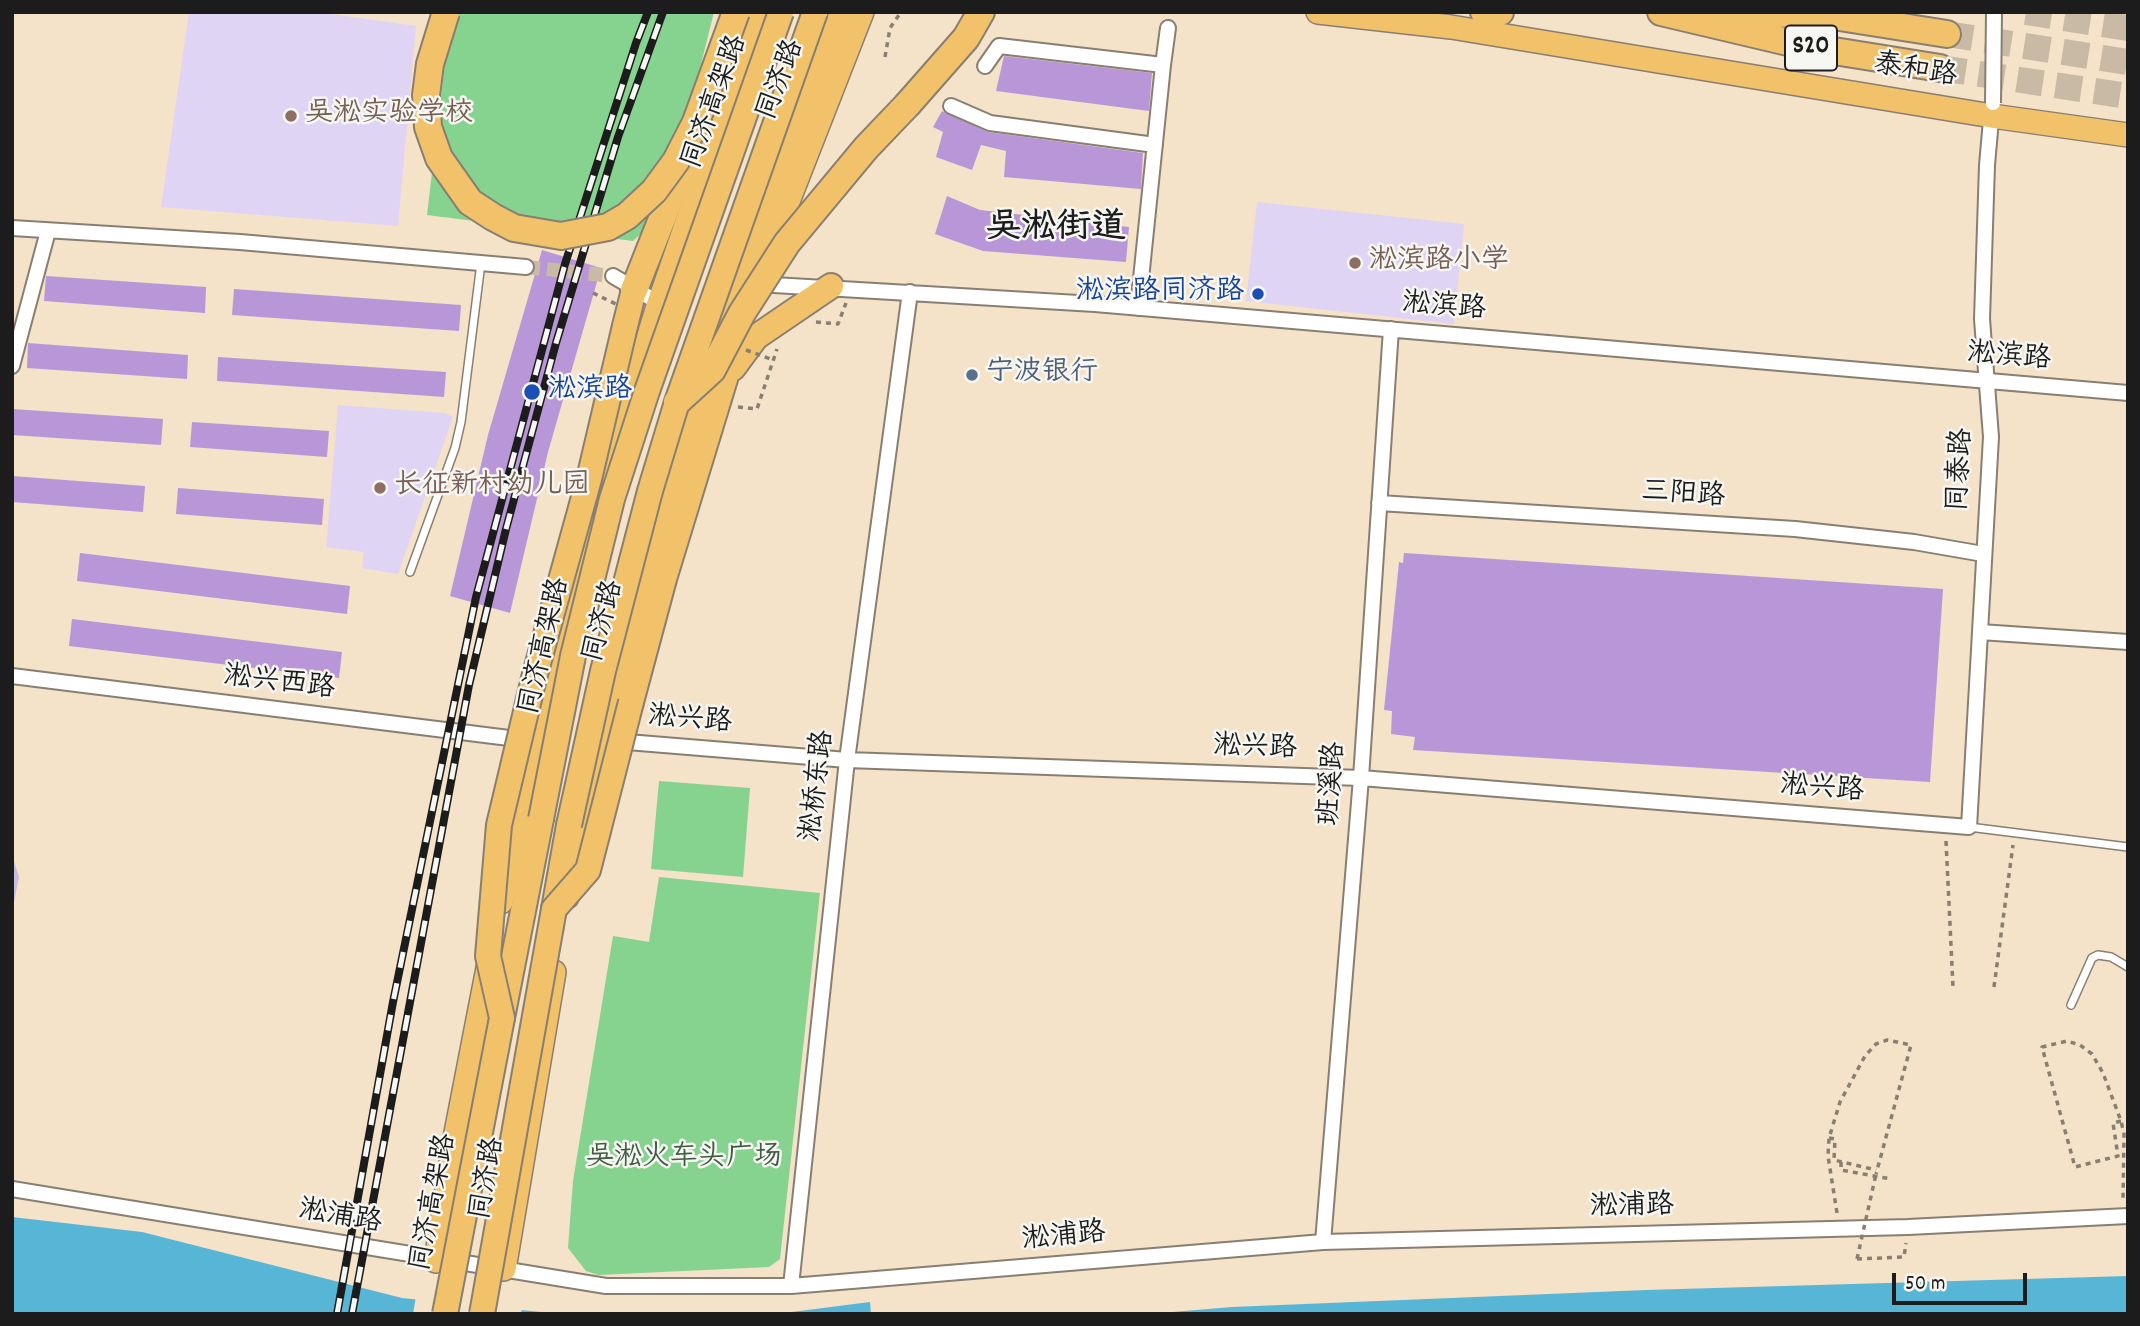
<!DOCTYPE html>
<html>
<head>
<meta charset="utf-8">
<style>
  body { margin:0 }
  #map { position:relative; width:2140px; height:1326px; overflow:hidden; background:#f4e2c9; font-family:Dekko,sans-serif }
  canvas { display:block }
  .frame { position:absolute; inset:0; border:14px solid #1c1c1c; pointer-events:none }
  .scale { position:absolute; left:1892px; top:1273px; width:135px; height:32px; box-sizing:border-box; border:4px solid #1c1c1c; border-top:0; padding-left:9px; font-size:21px; line-height:24px; white-space:nowrap; color:#1c1c1c; -webkit-text-stroke:5px #f6f6f2; paint-order:stroke }
</style>
</head>
<body>
<div id="map">
<canvas width="2140" height="1326"></canvas>
<div class="frame"></div>
<div class="scale">50 m</div>
</div>
<script>
const ctx = document.querySelector('canvas').getContext('2d');
ctx.lineJoin = 'round';
function fill(path, color) { ctx.fillStyle = color; ctx.fill(path, 'evenodd'); }
const shape = rows => new Path2D(rows.map(r => 'M' + r).join(''));
function trace(path, color, width, dash) { ctx.strokeStyle = color; ctx.lineWidth = width; ctx.lineCap = dash ? 'butt' : 'round'; ctx.setLineDash(dash || []); ctx.stroke(path); }
function label(font, color, halo, rows, align = 'center') {
  ctx.font = font + ' Dekko,"LXGW WenKai TC",sans-serif'; ctx.lineWidth = 5; ctx.setLineDash([]); ctx.textBaseline = 'middle'; ctx.strokeStyle = halo; ctx.fillStyle = color; for (const [text, x, y, turn = 0] of rows) {
    ctx.save(); ctx.translate(x, y); ctx.rotate((+turn || 0) * Math.PI / 180); ctx.textAlign = isNaN(turn) ? turn : align; if (halo) ctx.strokeText(text, 0, 0); ctx.fillText(text, 0, 0); ctx.restore();
  }
}
const built = shape([
  [189,12,317,12,416,26,398,226,161,207],
  [1257,202,1464,224,1454,324,1246,301],
  [338,405,445,413,453,417,398,574,362,568,364,552,326,547]
]);
const industrial = shape([
  [12,855,19,877,12,912]
]);
const green = shape([
  [451,12,714,12,664,212,633,241,427,215],
  [659,781,750,788,743,877,651,869],
  [659,877,820,893,780,1259,769,1267,598,1275,586,1271,568,1248,573,1181,613,936,649,942]
]);
const water = shape([
  [12,1217,142,1232,402,1298,561,1314,12,1314],
  [2128,1276,2128,1314,1148,1314,1232,1307,1646,1290],
  [870,1302,871,1314,776,1314]
]);
const pier = shape([
  [416,1296,522,1308,521,1314,413,1314]
]);
const building = shape([
  [1004,56,1152,73,1149,111,996,91],
  [942,111,988,132,1143,153,1141,189,1004,177,1006,151,981,145,972,170,936,157,943,132,933,127],
  [947,196,980,210,1129,227,1126,262,983,251,935,234],
  [542,250,601,268,548,452,510,613,450,596,488,435],
  [46,276,206,287,205,313,44,301],
  [234,289,461,305,459,331,232,315],
  [28,343,188,355,187,379,27,368],
  [218,357,446,372,444,397,217,381],
  [12,409,163,419,161,445,12,435],
  [192,422,329,431,327,457,190,447],
  [12,476,145,486,143,512,12,502],
  [178,488,324,499,322,525,176,514],
  [80,553,350,586,347,614,77,581],
  [1404,553,1943,589,1930,782,1413,750,1415,737,1391,734,1392,711,1384,710,1399,562,1403,563],
  [72,619,342,652,339,678,69,646]
]);
const minorTunnel = shape([
  [526,267,613,276]
]);
const motorwayTunnel = shape([
  [2026,12,2128,28],
  [1947,34,2128,62],
  [1940,68,2128,96]
]);
const path = shape([
  [885,57,890,28,901,12],
  [816,322,838,324,846,303],
  [738,407,757,409,777,349],
  [1946,841,1953,987],
  [1994,987,2013,845],
  [2121,1121,2113,1123,2118,1156,2075,1167,2042,1047,2067,1041,2080,1045,2092,1054,2103,1073,2121,1121,2124,1134,2123,1201],
  [1829,1138,1835,1139,1834,1160,1876,1170],
  [1841,1162,1841,1170,1891,1179],
  [1837,1213,1828,1156,1829,1138,1840,1102,1865,1056,1876,1044,1887,1040,1911,1045,1876,1174],
  [1857,1259,1904,1257,1906,1243]
]);
const service = shape([
  [410,572,455,448,461,422,481,263],
  [1969,827,2128,847],
  [2071,1005,2092,958,2098,955,2111,957,2128,967]
]);
const minor = shape([
  [1163,65,1168,28],
  [985,66,999,46,1163,65,1138,308],
  [951,106,990,123,1155,145],
  [12,228,240,242,526,267],
  [613,276,659,303],
  [757,284,1095,304,2128,393],
  [12,366,48,231],
  [1379,503,1795,529,1914,542,1983,554],
  [1980,632,2128,642],
  [12,676,525,740],
  [615,741,847,760,1361,778,1969,827,1991,437,1982,319,1987,165,1992,109],
  [12,1189,606,1286,791,1286,1323,1242,1908,1227,2128,1216],
  [1323,1242,1361,778,1391,329],
  [791,1286,847,760,910,292]
]);
const primary = shape([
  [1318,12,1451,27,1992,116,2128,135],
  [762,268,862,12],
  [721,336,748,255,842,12],
  [567,897,605,740,682,452,710,369],
  [501,902,569,607,613,452,659,303,760,12],
  [436,1261,454,1143,489,963],
  [504,1269,554,972]
]);
const trunk = shape([
  [748,255,756,284,750,302],
  [625,326,634,290],
  [733,368,756,337,831,286],
  [631,702,664,579,736,343],
  [554,909,569,825],
  [502,1018,541,819]
]);
const motorway = shape([
  [1484,12,1500,12],
  [1661,12,1809,47,1940,68],
  [1718,15,1814,13,1947,34],
  [908,104,966,38,981,12],
  [634,290,689,150]
]);
const rail = shape([
  [337,1314,393,1002,476,597,565,264,636,43,648,12],
  [352,1314,469,685,506,529,556,343,618,137,663,12]
]);
const pathBridge = shape([
  [593,293,620,306],
  [746,350,773,360],
  [1857,1259,1876,1174]
]);
const minorBridge = shape([
  [1993,103,1994,12]
]);
const trunkBridge = shape([
  [541,819,573,656,612,499,647,391,781,12],
  [569,825,603,671,650,491,677,402,815,12],
  [445,1314,502,1018,488,956,499,825,534,678,589,479,625,326],
  [482,1314,554,909,588,870,631,702]
]);
const motorwayBridge = shape([
  [446,12,430,64,426,95,428,127,439,158,470,202,493,217,514,228,561,236,608,227,627,216,654,191,676,161,696,122,736,12],
  [677,402,712,370,742,313,787,243,866,148,908,104]
]);
const markers = [
  [291,116,7,"#8d6e63"],
  [1355,263,7,"#8d6e63"],
  [1258,294,7,"#1a4fb4"],
  [972,375,7,"#5c6f8a"],
  [532,392,9,"#1a4fb4"],
  [380,488,7,"#8d6e63"]
];
const shields = [
  [1811,48,52]
];
const shieldNames = [
  ["S20",1811,48]
];
const streetNames = [
  ["泰和路",1915,73,9],
  ["同济路",783,81,-69],
  ["同济高架路",717,103,-70],
  ["淞滨路",1444,309,5],
  ["淞滨路",2009,359,5],
  ["同泰路",1963,470,-87],
  ["三阳路",1683,497,4],
  ["同济路",606,622,-75],
  ["同济高架路",547,647,-77],
  ["淞兴西路",279,685,7],
  ["淞兴路",690,722,5],
  ["淞兴路",1255,750,2],
  ["班溪路",1335,784,-86],
  ["淞桥东路",820,786,-83],
  ["淞兴路",1822,791,5],
  ["同济路",490,1179,-80],
  ["同济高架路",436,1203,-79],
  ["淞浦路",1632,1209,-1],
  ["淞浦路",340,1219,10],
  ["淞浦路",1064,1239,-5]
];
const educationNames = [
  ["吴淞实验学校",305,116],
  ["淞滨路小学",1369,263],
  ["长征新村幼儿园",394,488]
];
const transitNames = [
  ["淞滨路同济路",1244,294],
  ["淞滨路",548,392,"left"]
];
const serviceNames = [
  ["宁波银行",986,375]
];
const parkNames = [
  ["吴淞火车头广场",684,1160]
];
const districtNames = [
  ["吴淞街道",1056,231]
];
fill(built, '#e0d4f4');
fill(industrial, '#c4c0db');
fill(green, '#86d28f');
fill(water, '#57b6d5');
fill(pier, '#f4e2c9');
fill(building, '#b996d8');
trace(minorTunnel, '#c9baa6', 14, [14, 7]);
trace(motorwayTunnel, '#c9baa6', 26, [26, 13]);
trace(service, '#887f72', 10);
trace(minor, '#887f72', 18);
trace(primary, '#887f72', 26);
trace(trunk, '#887f72', 28);
trace(motorway, '#887f72', 30);
trace(path, '#887f72', 3.5, [5, 5]);
trace(service, '#fff', 7);
trace(minor, '#fff', 14);
trace(primary, '#f2c26a', 23);
trace(trunk, '#f2c26a', 24);
trace(motorway, '#f2c26a', 26);
trace(rail, '#1c1c1c', 8);
trace(rail, '#f6f6f2', 5, [16]);
trace(minorBridge, '#887f72', 18, []);
trace(trunkBridge, '#887f72', 28, []);
trace(motorwayBridge, '#887f72', 30, []);
trace(pathBridge, '#887f72', 3.5, [5, 5]);
trace(minorBridge, '#fff', 14);
trace(trunkBridge, '#f2c26a', 24);
trace(motorwayBridge, '#f2c26a', 26);
for (const [x, y, r, color] of markers) { const dot = new Path2D(); dot.arc(x, y, r, 0, 2 * Math.PI); ctx.fillStyle = color; ctx.fill(dot); trace(dot, '#f6f6f2', 2.5); }
for (const [x, y, w] of shields) { const box = new Path2D(); box.roundRect(x - w / 2, y - 22.5, w, 45, 5); ctx.fillStyle = '#f6f6f2'; ctx.fill(box); trace(box, '#1c1c1c', 2); }
label('bold 26px', '#1c1c1c', null, shieldNames);
label('28px', '#1c1c1c', '#f6f6f2', streetNames);
label('28px', '#785e54', '#f6f6f2', educationNames, 'left');
label('28px', '#164399', '#f6f6f2', transitNames, 'right');
label('28px', '#4e5e75', '#f6f6f2', serviceNames, 'left');
label('28px', '#415c44', '#f6f6f2', parkNames);
label('bold 35px', '#1c1c1c', '#f6f6f2', districtNames);
</script>
</body>
</html>
